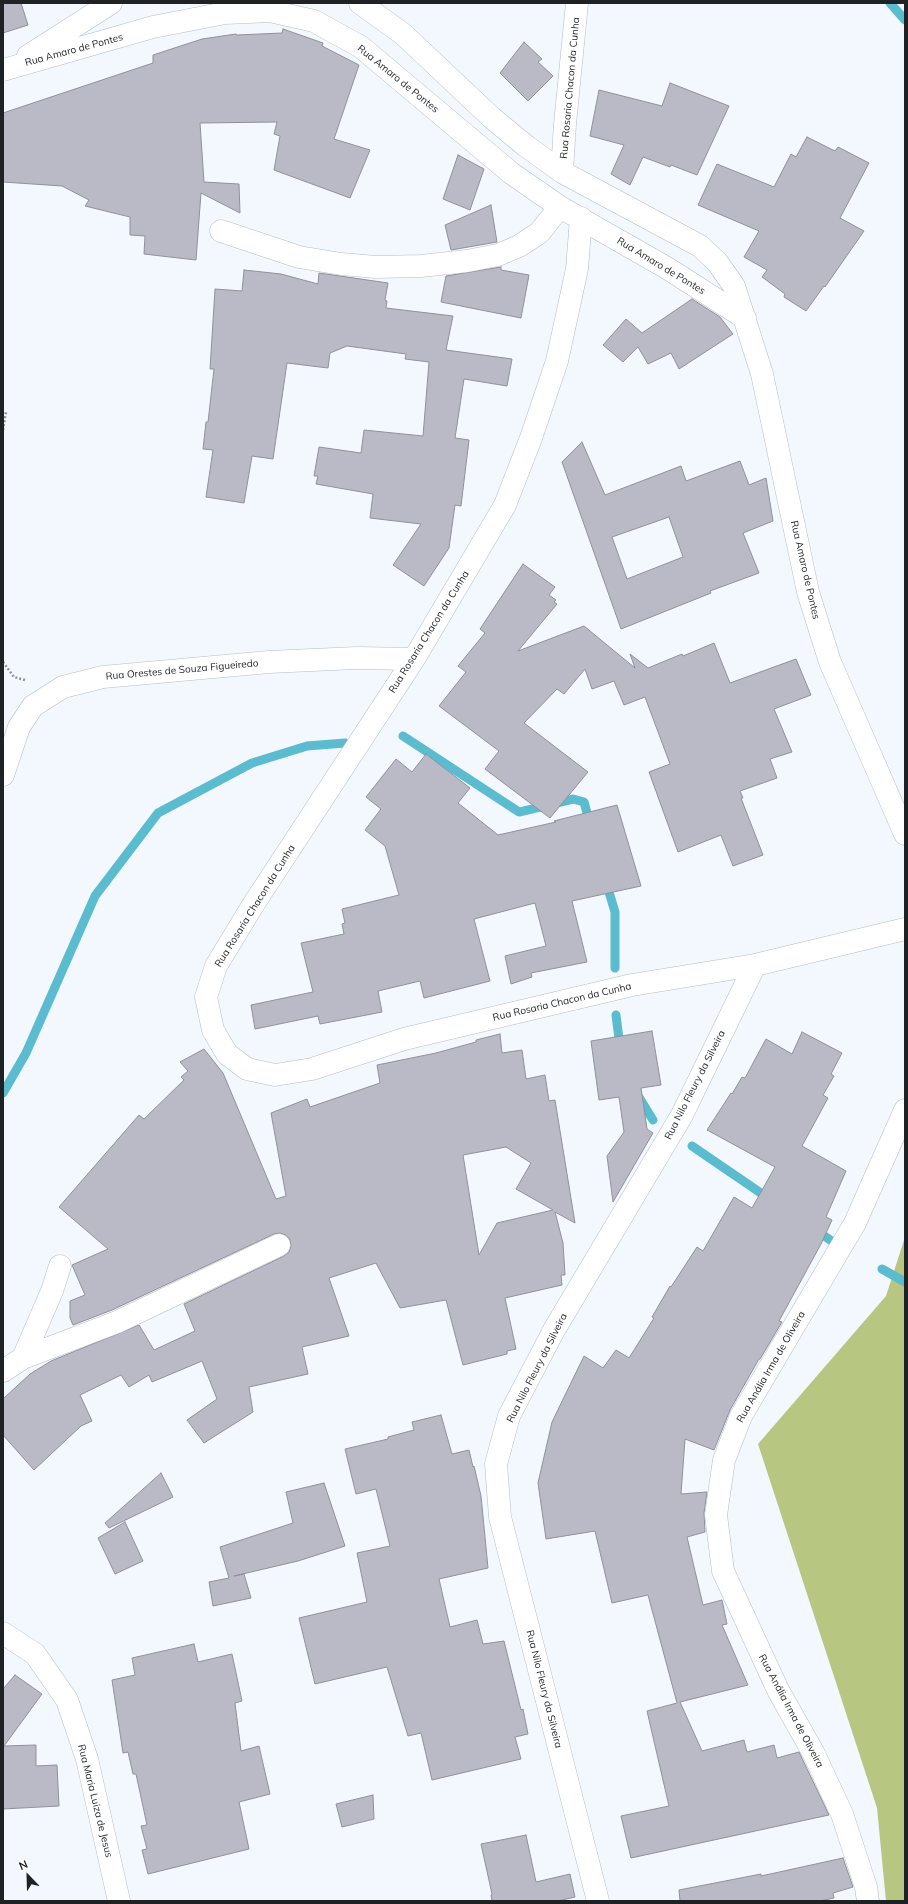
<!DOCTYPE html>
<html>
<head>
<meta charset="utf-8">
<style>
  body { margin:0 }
  #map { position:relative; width:908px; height:1904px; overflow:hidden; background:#f2f8fd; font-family:Mulish,sans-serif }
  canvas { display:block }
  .frame { position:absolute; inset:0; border:4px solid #1f2225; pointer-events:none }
  .north { position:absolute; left:8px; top:1856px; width:40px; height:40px; -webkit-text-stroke:3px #fff; paint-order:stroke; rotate:337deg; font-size:11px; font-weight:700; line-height:16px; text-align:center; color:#1f2225 }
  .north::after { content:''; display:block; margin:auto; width:14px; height:18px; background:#1f2225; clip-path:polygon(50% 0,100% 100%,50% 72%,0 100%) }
</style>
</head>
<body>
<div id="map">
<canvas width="908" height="1904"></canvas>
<div class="frame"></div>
<div class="north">N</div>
</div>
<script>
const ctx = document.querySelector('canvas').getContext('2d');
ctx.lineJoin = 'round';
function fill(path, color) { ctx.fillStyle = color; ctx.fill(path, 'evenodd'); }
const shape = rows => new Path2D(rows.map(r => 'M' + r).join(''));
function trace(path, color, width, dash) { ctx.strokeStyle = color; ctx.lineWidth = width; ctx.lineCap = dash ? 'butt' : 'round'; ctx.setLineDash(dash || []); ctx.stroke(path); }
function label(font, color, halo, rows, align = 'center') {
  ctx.font = font + ' Mulish,sans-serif'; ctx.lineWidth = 3.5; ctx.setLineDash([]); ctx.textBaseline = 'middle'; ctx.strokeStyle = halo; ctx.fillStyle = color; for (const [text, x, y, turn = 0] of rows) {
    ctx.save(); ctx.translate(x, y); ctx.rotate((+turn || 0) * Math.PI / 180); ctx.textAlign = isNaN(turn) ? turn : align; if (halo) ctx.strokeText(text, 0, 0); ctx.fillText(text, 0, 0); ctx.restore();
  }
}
const forest = shape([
  [905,1237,905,1901,886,1901,877,1808,758,1444,886,1296]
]);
const stream = shape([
  [890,3,905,20],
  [403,736,519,812,573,799,584,802,590,824],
  [606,882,615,912,615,968],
  [616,1015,620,1047],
  [3,1093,26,1053,95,896,158,813,252,763,307,746,345,743],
  [637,1094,653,1120],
  [692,1146,771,1200],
  [814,1229,842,1248],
  [882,1269,905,1282]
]);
const building = shape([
  [3,3,21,3,28,25,3,33,3,3],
  [283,29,323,43,322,46,359,65,334,139,370,150,350,198,274,170,280,136,274,134,277,122,200,123,204,182,239,184,240,213,201,193,196,260,144,254,145,236,130,235,130,217,85,206,89,200,62,186,3,182,3,113,153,63,153,55,202,39,236,34,237,35,282,33,283,29],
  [524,42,542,59,538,62,553,76,528,101,500,73,524,42],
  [670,83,729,106,697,175,671,165,670,167,643,157,630,185,611,174,624,145,590,136,599,90,662,106,670,83],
  [807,137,835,151,838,147,869,163,840,218,864,231,825,287,824,286,806,311,784,297,785,294,762,277,767,270,744,257,759,231,698,205,717,164,774,187,791,154,796,157,807,137],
  [458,155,484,169,470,210,443,199,458,155],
  [491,205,497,242,451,250,445,225,491,205],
  [501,267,501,270,529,275,521,318,441,302,446,276,501,267],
  [244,270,281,274,318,284,319,273,388,283,385,300,387,301,386,308,453,316,446,350,512,359,507,386,464,379,455,438,469,440,461,506,455,505,449,548,424,586,393,565,421,524,370,518,373,494,316,484,318,476,314,476,319,447,361,453,364,430,423,436,429,362,405,359,406,354,347,346,330,353,328,368,287,363,273,459,252,456,244,503,206,497,213,450,203,449,206,422,208,422,214,369,210,369,215,289,242,291,244,270],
  [692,299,720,317,733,334,679,369,671,353,648,364,638,347,623,362,603,345,626,319,642,333,692,299],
  [582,442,605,495,681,466,686,481,740,461,749,485,766,478,773,521,743,533,759,573,710,591,711,593,621,629,562,462,582,442],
  [669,517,683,557,627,579,612,537,669,517],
  [523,564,555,587,549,595,556,600,554,602,557,604,518,651,584,626,635,668,630,654,648,668,682,654,683,656,714,643,730,683,796,659,811,695,774,709,792,752,770,759,777,778,740,791,743,798,741,798,763,855,733,866,721,835,678,852,649,772,670,764,645,697,624,705,614,681,592,689,585,669,564,694,557,689,524,723,588,772,550,818,485,769,499,751,439,706,466,672,458,666,485,633,480,629,523,564],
  [426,754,470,788,458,803,498,835,556,822,554,821,617,805,641,886,572,901,587,962,531,973,532,977,511,984,505,956,546,946,535,903,474,919,490,981,424,998,420,981,378,991,382,1012,320,1024,318,1016,255,1029,251,1005,313,992,301,943,344,934,342,924,345,923,342,909,399,895,385,846,365,830,381,809,366,797,396,759,412,772,426,754],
  [652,1031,661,1085,641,1088,647,1129,653,1133,613,1202,607,1156,624,1132,619,1097,599,1100,591,1041,652,1031],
  [802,1032,842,1053,831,1074,834,1076,823,1095,828,1098,802,1146,846,1171,826,1217,832,1220,821,1244,779,1321,782,1322,760,1359,759,1359,730,1410,714,1450,685,1439,681,1494,707,1492,704,1513,705,1532,687,1537,703,1605,722,1600,727,1624,722,1625,748,1685,680,1702,702,1751,744,1740,747,1752,774,1745,777,1758,799,1752,829,1815,631,1858,621,1816,669,1806,647,1711,677,1703,648,1595,612,1603,595,1531,546,1539,538,1483,552,1422,584,1356,603,1368,616,1350,629,1358,654,1318,652,1317,670,1286,671,1287,697,1247,703,1251,734,1197,752,1208,775,1167,707,1130,731,1093,732,1094,742,1077,745,1078,766,1039,792,1054,802,1032],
  [500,1034,502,1053,522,1050,526,1079,545,1075,549,1101,555,1100,575,1223,555,1212,563,1243,565,1275,561,1275,562,1285,505,1298,516,1349,507,1351,507,1354,463,1365,446,1300,400,1308,376,1263,329,1278,349,1336,302,1347,308,1374,249,1387,253,1412,204,1443,187,1420,217,1399,202,1361,152,1382,149,1375,129,1387,121,1375,80,1395,92,1421,81,1426,34,1470,3,1435,3,1399,30,1374,51,1361,139,1325,154,1350,195,1331,184,1304,284,1256,289,1252,291,1246,290,1240,286,1235,280,1233,274,1234,112,1310,73,1325,70,1318,70,1301,85,1295,72,1265,108,1249,59,1207,139,1115,144,1119,184,1080,181,1077,188,1071,180,1062,204,1049,223,1073,276,1199,286,1196,271,1113,307,1099,310,1107,380,1083,377,1065,436,1053,476,1042,476,1040,500,1034],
  [506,1147,531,1163,516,1189,553,1210,497,1223,479,1255,463,1155,506,1147],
  [441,1415,452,1454,469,1450,473,1467,474,1466,481,1496,488,1568,439,1579,450,1627,477,1620,483,1644,504,1641,521,1710,523,1709,528,1734,515,1737,521,1759,432,1780,421,1733,408,1736,387,1667,315,1684,299,1618,367,1602,357,1553,390,1546,376,1489,356,1494,345,1449,388,1439,388,1437,414,1430,412,1422,441,1415],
  [161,1473,173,1497,109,1528,105,1523,161,1473],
  [324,1483,345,1546,298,1561,234,1576,244,1574,251,1598,213,1606,209,1582,229,1578,220,1547,293,1523,286,1492,324,1483],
  [125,1522,143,1561,115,1574,98,1538,125,1522],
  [194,1644,198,1662,232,1654,242,1701,235,1703,241,1751,259,1746,270,1794,239,1802,249,1849,148,1874,142,1850,147,1849,141,1826,147,1825,136,1774,133,1774,128,1752,123,1753,112,1680,135,1675,132,1658,194,1644],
  [15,1675,42,1694,4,1746,36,1745,36,1766,57,1765,59,1806,3,1809,3,1689,15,1675],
  [373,1795,374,1819,342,1827,336,1804,373,1795],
  [526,1835,536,1882,570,1874,575,1897,558,1901,492,1901,491,1895,492,1894,481,1844,526,1835],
  [843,1858,853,1887,833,1893,834,1898,820,1901,680,1901,679,1890,761,1874,761,1876,843,1858]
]);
const path = shape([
  [3,430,6,412],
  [3,662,14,677,25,680]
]);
const minor = shape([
  [360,3,403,34,492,118,526,146,562,172,700,246,717,262,734,286,762,374,808,592,830,662,905,834],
  [28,56,111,3],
  [3,70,153,27,225,13,270,11,314,21,361,47,511,173,560,207,667,268,745,318],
  [562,172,565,124,577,3],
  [581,218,577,269,557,361,531,438,505,505,414,659,253,905,216,966,206,997,213,1030,227,1054,247,1069,275,1075,312,1069,404,1039,632,985,755,965,905,929],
  [221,231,299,257,341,264,376,267,421,266,467,261,498,255,519,246,539,233,560,207],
  [3,775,19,727,33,706,63,687,103,677,269,662,356,658,414,659],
  [23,1358,52,1291,60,1266],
  [3,1371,23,1358,117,1322,279,1245],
  [3,1633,35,1654,67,1700,87,1759,119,1901],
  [598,1901,500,1517,496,1464,509,1416,554,1330,682,1115,755,965],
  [868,1901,866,1887,842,1814,814,1754,778,1690,723,1571,716,1515,724,1460,741,1416,855,1223,905,1110]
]);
const streetNames = [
  ["Rua Amaro de Pontes",74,50,-15],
  ["Rua Amaro de Pontes",398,79,39],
  ["Rua Rosaria Chacon da Cunha",570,88,-85],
  ["Rua Amaro de Pontes",661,266,31],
  ["Rua Amaro de Pontes",805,570,77],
  ["Rua Rosaria Chacon da Cunha",429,632,-58],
  ["Rua Orestes de Souza Figueiredo",182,670,-5],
  ["Rua Rosaria Chacon da Cunha",255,906,-58],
  ["Rua Rosaria Chacon da Cunha",562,1002,-13],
  ["Rua Nilo Fleury da Silveira",695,1085,-63],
  ["Rua Anália Irma de Oliveira",771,1367,-60],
  ["Rua Nilo Fleury da Silveira",537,1368,-63],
  ["Rua Nilo Fleury da Silveira",544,1689,76],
  ["Rua Anália Irma de Oliveira",791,1711,62],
  ["Rua Maria Luiza de Jesus",95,1801,76]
];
fill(forest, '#b7c781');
trace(stream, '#5bbbcf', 9);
fill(building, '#b9bac6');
trace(building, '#8f909b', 1);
trace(minor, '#b4bdc6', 23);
trace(path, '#8e9397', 2.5, [2, 2]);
trace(minor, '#fff', 22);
label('10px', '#1f2225', '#fff', streetNames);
</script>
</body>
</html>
